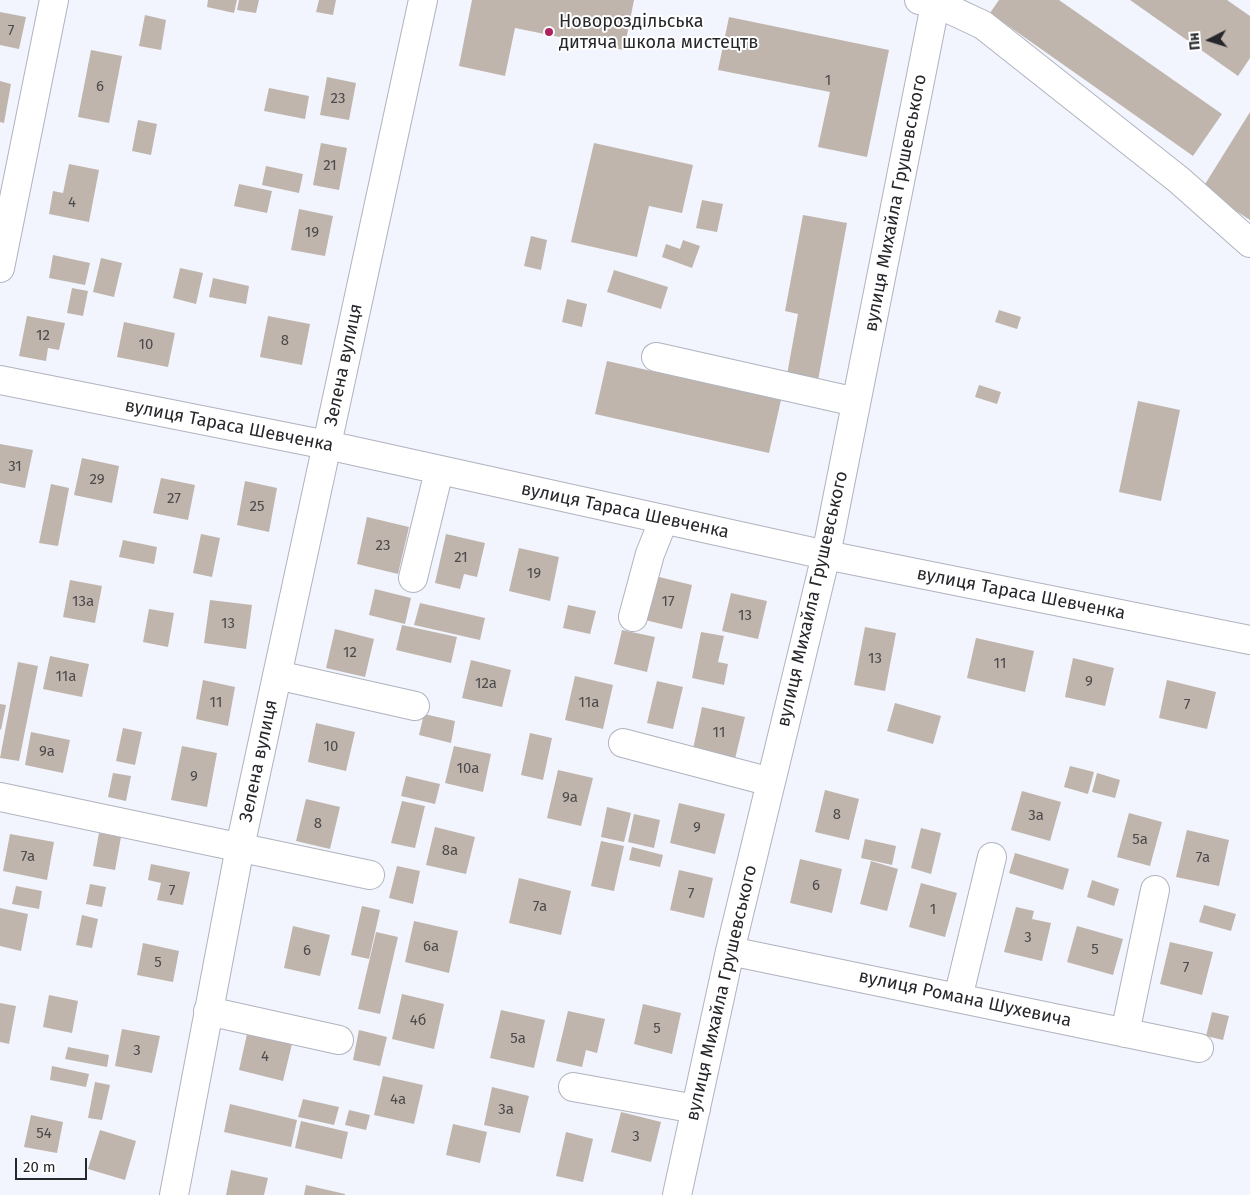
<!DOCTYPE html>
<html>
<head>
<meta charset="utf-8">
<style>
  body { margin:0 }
  #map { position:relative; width:1250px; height:1195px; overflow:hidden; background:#f2f5fe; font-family:"Fira Sans",sans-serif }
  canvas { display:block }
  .north { position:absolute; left:1185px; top:15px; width:50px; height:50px; -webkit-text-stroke:4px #fff; paint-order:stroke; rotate:265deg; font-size:14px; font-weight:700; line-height:20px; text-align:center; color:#26272b }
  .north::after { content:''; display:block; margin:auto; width:18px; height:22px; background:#26272b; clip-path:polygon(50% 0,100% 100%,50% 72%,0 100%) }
  .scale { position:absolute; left:15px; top:1158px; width:72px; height:22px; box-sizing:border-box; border:2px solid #26272b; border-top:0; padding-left:6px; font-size:15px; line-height:18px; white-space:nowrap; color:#26272b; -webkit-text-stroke:4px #fff; paint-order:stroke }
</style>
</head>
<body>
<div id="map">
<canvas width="1250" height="1195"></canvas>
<div class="north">Пн</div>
<div class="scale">20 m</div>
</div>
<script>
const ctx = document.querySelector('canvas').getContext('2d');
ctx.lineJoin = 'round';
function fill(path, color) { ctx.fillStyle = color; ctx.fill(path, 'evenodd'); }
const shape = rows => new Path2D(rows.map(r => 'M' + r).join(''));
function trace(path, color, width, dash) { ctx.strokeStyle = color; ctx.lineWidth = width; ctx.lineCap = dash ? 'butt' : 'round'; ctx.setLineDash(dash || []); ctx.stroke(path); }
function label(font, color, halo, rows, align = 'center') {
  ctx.font = font + ' "Fira Sans",sans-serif'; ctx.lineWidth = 4; ctx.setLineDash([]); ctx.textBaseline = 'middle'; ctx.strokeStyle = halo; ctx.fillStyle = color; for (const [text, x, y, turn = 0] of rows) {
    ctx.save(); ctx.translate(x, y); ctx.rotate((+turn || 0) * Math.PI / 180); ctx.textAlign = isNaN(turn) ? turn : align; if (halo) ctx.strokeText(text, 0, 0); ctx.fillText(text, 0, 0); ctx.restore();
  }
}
const building = shape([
  [208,0,237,0,234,13,207,7],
  [239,0,259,0,256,13,237,10],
  [319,0,336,0,333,15,316,12],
  [472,0,634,0,624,50,515,28,505,76,459,66],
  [999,0,1059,0,1222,114,1193,156,990,13],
  [1130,0,1227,0,1250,16,1250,58,1238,76],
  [0,12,26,17,19,49,0,45],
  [145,15,166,20,161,50,139,46],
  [729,17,889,50,867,157,818,147,830,92,718,70],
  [91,50,122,56,109,123,78,117],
  [327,77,356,83,349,120,320,115],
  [0,81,11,84,4,123,0,122],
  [269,88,309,96,305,119,264,111],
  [1250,112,1250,220,1202,189],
  [138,120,157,124,151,155,132,151],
  [321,143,347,148,339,190,313,185],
  [594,143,693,165,682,213,649,206,637,257,571,242],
  [69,164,99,170,89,222,49,214,53,191,63,193],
  [266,166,303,174,299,193,262,185],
  [239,184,272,191,267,213,234,206],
  [702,200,723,204,717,232,696,228],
  [299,209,333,216,325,256,291,250],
  [803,215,847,223,817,386,786,380,798,314,785,311],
  [531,236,547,240,541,270,524,266],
  [683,240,700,246,692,268,662,257,666,244,680,249],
  [53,255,90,263,85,285,49,278],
  [101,258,122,263,114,297,93,292],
  [180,268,203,273,196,304,173,298],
  [614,270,668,287,661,309,607,292],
  [213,278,249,286,246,304,209,297],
  [72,288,88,291,83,316,67,313],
  [567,299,587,304,582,327,562,322],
  [999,310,1021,317,1017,329,995,322],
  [27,316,65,323,59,350,48,348,46,361,19,356],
  [268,316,310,324,302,365,260,357],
  [124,322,175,333,168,367,117,357],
  [607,361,781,400,769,453,595,414],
  [979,385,1001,392,997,404,975,397],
  [1138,401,1180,410,1161,501,1119,492],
  [0,444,33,450,25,488,0,483],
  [82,458,119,466,112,503,74,495],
  [161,478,195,485,188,520,153,513],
  [245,481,277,488,269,532,237,525],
  [51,484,69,488,58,546,39,543],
  [367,517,409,527,398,574,357,564],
  [201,534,220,538,212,577,193,573],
  [446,534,485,543,477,577,464,574,460,589,435,583],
  [123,540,157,547,154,564,119,557],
  [519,548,559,557,550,601,509,591],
  [655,576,692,585,682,629,645,620],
  [70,580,102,586,95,623,63,617],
  [375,589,411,598,405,624,369,615],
  [731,593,767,601,758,639,722,631],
  [210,600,252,605,246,649,204,643],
  [420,603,485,618,480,640,414,625],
  [568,605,596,611,590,634,563,628],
  [149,609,174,613,168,647,143,642],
  [402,625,457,637,451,663,396,650],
  [865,627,896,633,885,691,854,685],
  [335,629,374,639,365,677,326,668],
  [622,630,655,637,647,672,614,664],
  [701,632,724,636,718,662,728,664,724,685,692,678],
  [976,638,1034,651,1025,692,967,678],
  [50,656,89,664,82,697,43,689],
  [1073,658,1114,668,1105,706,1065,697],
  [471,660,511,670,502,707,462,698],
  [18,662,38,666,19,761,0,758],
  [575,676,613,685,603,729,565,720],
  [203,680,235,687,228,726,196,719],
  [1167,680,1216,692,1207,729,1159,718],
  [657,681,683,687,673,729,647,723],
  [895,703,941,716,933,744,887,731],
  [0,704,6,705,1,730,0,729],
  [702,707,745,717,735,759,693,749],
  [424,714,455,721,451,743,419,735],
  [316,723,355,732,346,771,308,762],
  [123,728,142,732,135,765,116,761],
  [31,732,70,740,63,773,25,765],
  [530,733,552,738,543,780,521,775],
  [182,746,217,753,207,807,171,800],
  [454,746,491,754,483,792,445,783],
  [1070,766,1094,772,1088,794,1064,787],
  [558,770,593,778,581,826,547,818],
  [113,773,131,776,126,801,108,797],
  [1097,773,1120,780,1115,798,1092,792],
  [406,776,440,784,435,804,401,796],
  [825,790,859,799,849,840,815,832],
  [1022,791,1061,802,1050,841,1011,830],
  [306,799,340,807,330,849,296,841],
  [402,801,425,806,415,848,391,843],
  [679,803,725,814,715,854,670,843],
  [607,807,631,813,624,842,601,837],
  [1129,813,1162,822,1150,866,1117,857],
  [634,814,660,820,654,848,628,842],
  [435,827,475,837,466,874,426,865],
  [921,828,941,833,931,874,911,868],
  [1187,830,1229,840,1219,886,1176,877],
  [99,833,121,837,115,870,93,866],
  [10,834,54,842,47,880,3,871],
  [865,839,896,846,892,865,861,858],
  [601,841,624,846,614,891,591,886],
  [632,847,663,855,660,867,629,860],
  [1015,853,1069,869,1063,890,1009,873],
  [800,859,842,869,832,913,790,903],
  [871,861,898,869,887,911,860,904],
  [151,864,190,872,183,905,157,900,161,883,148,880],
  [397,866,420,871,413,904,389,898],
  [679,870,713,878,704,918,670,910],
  [519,878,571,891,561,935,509,923],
  [1092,880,1119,889,1114,906,1087,897],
  [921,883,957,893,945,937,909,927],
  [90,884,106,887,102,907,86,904],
  [16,886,42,891,39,909,12,904],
  [1204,905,1236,914,1231,931,1199,922],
  [362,906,380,910,369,959,351,955],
  [1016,907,1034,911,1032,919,1051,923,1042,961,1004,952],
  [0,908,28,914,21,951,0,946],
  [82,915,98,919,92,948,76,945],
  [414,921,458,931,449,973,405,962],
  [293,926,330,935,320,976,284,968],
  [1077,926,1123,939,1113,975,1067,962],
  [376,932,398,937,380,1014,358,1009],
  [1170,942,1213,952,1202,995,1160,984],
  [143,943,179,951,173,982,137,975],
  [402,994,444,1004,434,1049,392,1039],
  [49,995,78,1001,72,1033,43,1027],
  [0,1003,16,1006,9,1044,0,1042],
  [643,1004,681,1013,672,1054,634,1044],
  [501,1010,545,1020,534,1068,490,1058],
  [568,1011,605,1019,597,1053,586,1050,582,1067,556,1061],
  [1212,1012,1229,1016,1223,1040,1206,1036],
  [122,1029,160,1036,152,1073,115,1066],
  [359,1030,387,1037,380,1066,353,1060],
  [247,1034,292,1044,283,1081,239,1070],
  [68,1047,109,1055,107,1067,65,1059],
  [52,1066,89,1074,86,1087,50,1080],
  [383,1076,423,1085,414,1124,374,1115],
  [95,1082,110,1085,102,1120,88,1118],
  [492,1087,529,1096,520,1133,484,1125],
  [303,1099,339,1107,334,1125,298,1117],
  [230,1104,297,1120,291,1147,224,1132],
  [349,1110,370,1115,366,1130,345,1125],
  [621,1112,661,1122,651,1162,611,1152],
  [31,1115,63,1122,57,1153,24,1147],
  [301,1121,348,1132,342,1159,295,1148],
  [453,1124,487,1132,480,1163,446,1155],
  [100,1130,136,1141,125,1180,88,1169],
  [566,1132,593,1139,583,1182,556,1176],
  [231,1170,268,1178,264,1195,226,1195],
  [306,1185,345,1194,345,1195,304,1195]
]);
const minor = shape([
  [919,0,936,3,983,25,1179,180,1250,243],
  [0,268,54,0],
  [656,357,856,402],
  [0,380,327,445,826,555,1250,640],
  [413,578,439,471],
  [633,617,650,554,664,519],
  [277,675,415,706],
  [623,743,771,782],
  [0,797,370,875],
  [730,951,1199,1048],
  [958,998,992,857],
  [208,1011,339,1040],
  [1125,1033,1155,890],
  [573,1087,696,1109],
  [174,1195,240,847,423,0],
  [677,1195,730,951,826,555,936,0]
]);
const markers = [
  [549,32,5,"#ae215c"]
];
const numberNames = [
  ["7",11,31],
  ["1",828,81],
  ["6",100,87],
  ["23",338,99],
  ["21",330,166],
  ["4",72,203],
  ["19",312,233],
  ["12",43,336],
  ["8",285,341],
  ["10",146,345],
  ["31",15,467],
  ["29",97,480],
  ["27",174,499],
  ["25",257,507],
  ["23",383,546],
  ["21",461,558],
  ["19",534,574],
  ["13а",83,602],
  ["17",668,602],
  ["13",745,616],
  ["13",228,624],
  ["12",350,653],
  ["13",875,659],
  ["11",1000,664],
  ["11а",66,677],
  ["9",1089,682],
  ["12а",486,684],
  ["11",216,703],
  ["11а",589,703],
  ["7",1187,705],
  ["11",719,733],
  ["10",331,747],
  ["9а",47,752],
  ["10а",468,769],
  ["9",194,777],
  ["9а",570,798],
  ["8",837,815],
  ["3а",1036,816],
  ["8",318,824],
  ["9",697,828],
  ["5а",1140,840],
  ["8а",450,851],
  ["7а",28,857],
  ["7а",1203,858],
  ["6",816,886],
  ["7",172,891],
  ["7",691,894],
  ["7а",540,907],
  ["1",933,910],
  ["3",1028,938],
  ["6а",431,947],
  ["5",1095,950],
  ["6",307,951],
  ["5",158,963],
  ["7",1186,968],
  ["4б",418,1021],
  ["5",657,1029],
  ["5а",518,1039],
  ["3",137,1051],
  ["4",265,1057],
  ["4а",398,1100],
  ["3а",506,1110],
  ["54",44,1134],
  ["3",636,1137]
];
const poiNames = [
  ["Новороздільська",559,22],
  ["дитяча школа мистецтв",559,43]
];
const streetNames = [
  ["вулиця Михайла Грушевського",896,203,-79],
  ["Зелена вулиця",344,365,-78],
  ["вулиця Тараса Шевченка",229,426,11],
  ["вулиця Тараса Шевченка",625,511,12],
  ["вулиця Тараса Шевченка",1021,594,11],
  ["вулиця Михайла Грушевського",813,599,-77],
  ["Зелена вулиця",259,761,-78],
  ["вулиця Михайла Грушевського",722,993,-77],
  ["вулиця Романа Шухевича",965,999,12]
];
fill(building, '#bfb5ad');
trace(minor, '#b0b3be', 30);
trace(minor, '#fff', 28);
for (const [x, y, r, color] of markers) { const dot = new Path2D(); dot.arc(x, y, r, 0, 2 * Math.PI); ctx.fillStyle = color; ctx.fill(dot); trace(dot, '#fff', 2); }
label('15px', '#4c4a4c', null, numberNames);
label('18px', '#26272b', '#fff', poiNames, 'left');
label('18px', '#26272b', '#fff', streetNames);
</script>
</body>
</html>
